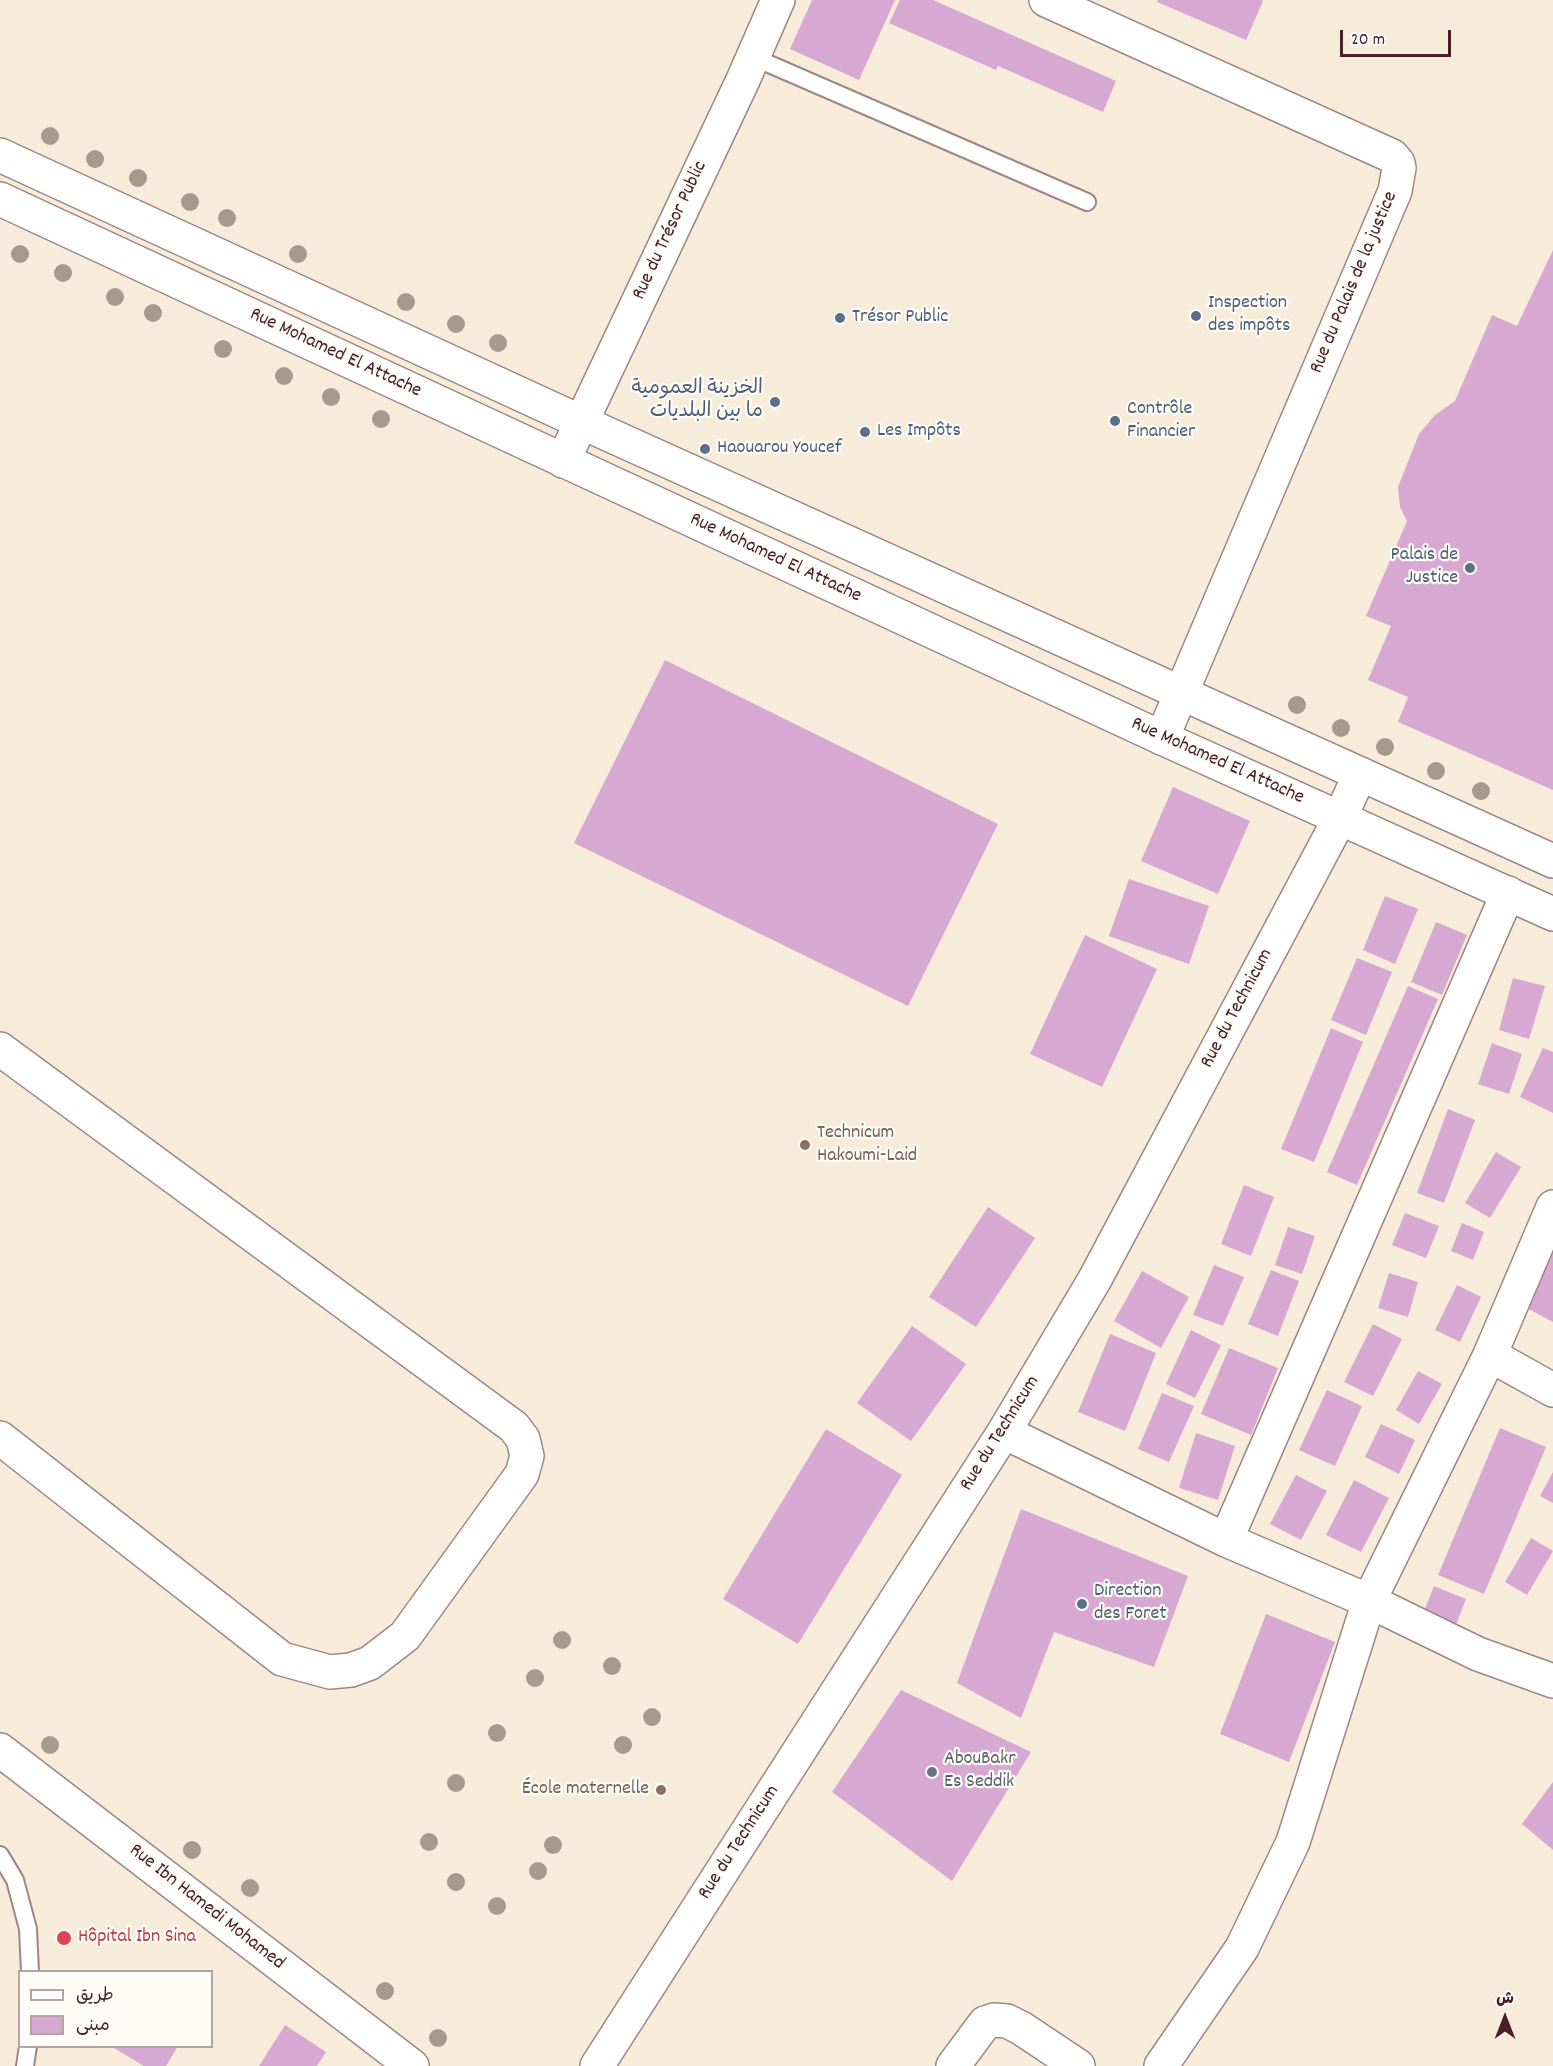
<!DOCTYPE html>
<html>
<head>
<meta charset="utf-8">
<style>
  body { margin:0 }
  #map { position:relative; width:1553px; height:2066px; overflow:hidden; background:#f7ecda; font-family:Dekko,"Playpen Sans Arabic",sans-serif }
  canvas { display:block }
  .legend { position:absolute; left:18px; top:1970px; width:195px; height:78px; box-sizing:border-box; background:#fdfcf7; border:2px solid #b5a4a5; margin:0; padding:8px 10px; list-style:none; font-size:18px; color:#4a1f2b }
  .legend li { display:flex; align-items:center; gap:12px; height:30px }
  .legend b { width:30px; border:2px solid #b5a4a5 }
  .north { position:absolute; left:1475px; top:1988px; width:60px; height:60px; -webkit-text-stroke:4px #fdfcf7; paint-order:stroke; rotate:0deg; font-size:16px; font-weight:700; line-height:24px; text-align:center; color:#4a1f2b }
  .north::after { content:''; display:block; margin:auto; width:21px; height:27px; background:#4a1f2b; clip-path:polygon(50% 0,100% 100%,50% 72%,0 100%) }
  .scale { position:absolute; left:1340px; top:30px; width:111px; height:27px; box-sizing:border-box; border:3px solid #4a1f2b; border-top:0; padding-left:8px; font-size:18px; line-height:21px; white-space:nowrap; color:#4a1f2b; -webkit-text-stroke:4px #fdfcf7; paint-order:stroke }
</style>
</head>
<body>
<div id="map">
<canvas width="1553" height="2066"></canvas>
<ul class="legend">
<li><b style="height:8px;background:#fff"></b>طريق</li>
<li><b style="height:16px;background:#d7a8d2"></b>مبنى</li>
</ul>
<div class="north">ش</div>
<div class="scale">20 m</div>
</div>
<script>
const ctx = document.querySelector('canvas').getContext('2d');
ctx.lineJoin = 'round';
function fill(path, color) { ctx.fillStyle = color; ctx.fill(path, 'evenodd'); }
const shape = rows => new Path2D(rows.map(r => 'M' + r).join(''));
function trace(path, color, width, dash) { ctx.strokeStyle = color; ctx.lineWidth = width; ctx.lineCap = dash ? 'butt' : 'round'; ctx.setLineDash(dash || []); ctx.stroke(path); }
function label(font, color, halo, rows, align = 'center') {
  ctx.font = font + ' Dekko,"Playpen Sans Arabic",sans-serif'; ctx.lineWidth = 4.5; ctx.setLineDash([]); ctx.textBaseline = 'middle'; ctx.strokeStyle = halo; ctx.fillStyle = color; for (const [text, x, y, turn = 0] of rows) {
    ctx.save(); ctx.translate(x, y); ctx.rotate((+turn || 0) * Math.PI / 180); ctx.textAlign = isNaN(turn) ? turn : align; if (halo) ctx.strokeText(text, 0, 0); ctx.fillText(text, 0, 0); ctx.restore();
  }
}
const building = shape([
  [812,0,895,0,859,80,790,49],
  [900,0,933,0,1116,81,1103,112,998,66,996,70,889,23],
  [1158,0,1261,0,1263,1,1246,40,1157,2],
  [1553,250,1553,790,1398,722,1408,697,1368,680,1391,626,1366,616,1407,521,1400,507,1398,487,1419,434,1435,415,1455,401,1492,315,1517,326],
  [665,660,998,824,908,1006,574,843],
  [1173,787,1250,821,1218,894,1141,861],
  [1129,879,1209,906,1189,964,1109,936],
  [1385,896,1418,909,1395,964,1363,950],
  [1436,922,1467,935,1442,995,1411,982],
  [1085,935,1157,969,1102,1087,1030,1054],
  [1357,958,1392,972,1366,1035,1331,1020],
  [1513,978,1545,986,1529,1039,1499,1030],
  [1408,986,1438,999,1357,1185,1327,1172],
  [1331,1028,1363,1042,1314,1162,1281,1149],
  [1492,1043,1522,1054,1509,1094,1478,1084],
  [1543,1048,1553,1052,1553,1113,1520,1097],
  [1448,1109,1475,1120,1444,1203,1417,1193],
  [1496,1152,1521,1167,1490,1218,1465,1203],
  [1244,1185,1274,1197,1251,1256,1221,1244],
  [988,1207,1035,1238,976,1327,929,1297],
  [1405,1213,1439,1226,1426,1258,1392,1245],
  [1462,1223,1484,1232,1473,1260,1451,1251],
  [1288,1227,1315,1236,1302,1274,1275,1265],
  [1553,1250,1553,1322,1523,1306],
  [1214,1265,1244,1277,1223,1326,1193,1315],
  [1271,1270,1299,1281,1278,1336,1248,1324],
  [1142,1271,1189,1297,1161,1348,1114,1321],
  [1389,1273,1418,1282,1408,1317,1378,1308],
  [1457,1285,1481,1297,1460,1342,1435,1330],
  [1373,1324,1402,1339,1373,1396,1344,1382],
  [912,1326,966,1364,911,1441,857,1403],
  [1191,1330,1221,1345,1195,1398,1166,1384],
  [1110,1334,1156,1353,1125,1431,1078,1412],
  [1229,1348,1278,1368,1251,1435,1201,1414],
  [1418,1371,1442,1384,1419,1424,1396,1410],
  [1327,1390,1362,1406,1335,1466,1299,1450],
  [1162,1393,1194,1406,1169,1462,1138,1449],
  [1381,1424,1415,1440,1399,1474,1365,1457],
  [1500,1428,1546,1447,1484,1594,1438,1575],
  [826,1429,902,1475,798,1644,723,1599],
  [1196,1433,1235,1446,1218,1500,1179,1488],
  [1553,1472,1553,1503,1540,1496],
  [1296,1475,1327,1491,1301,1540,1270,1524],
  [1354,1480,1389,1498,1361,1552,1326,1535],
  [1021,1509,1188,1576,1154,1667,1054,1632,1021,1718,957,1683],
  [1531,1538,1553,1551,1527,1595,1505,1582],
  [1434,1586,1466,1599,1454,1630,1422,1616],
  [1266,1614,1335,1642,1289,1762,1220,1734],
  [901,1690,1031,1752,952,1881,832,1792],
  [1553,1782,1553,1850,1522,1824],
  [285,2025,326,2052,317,2066,259,2066],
  [115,2046,178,2046,166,2066,144,2066,114,2048]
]);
const service = shape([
  [753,57,1087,202],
  [0,1855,15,1880,28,1929,30,1972],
  [25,2066,28,2046]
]);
const minor = shape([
  [1046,0,1392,156,1398,163,1399,168,1395,191,1162,738],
  [563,461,743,80,778,0],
  [0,1049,514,1427,523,1439,527,1456,522,1474,405,1636,370,1663,351,1670,330,1672,282,1659,0,1438],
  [1490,1355,1553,1390],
  [1004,1432,1226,1540,1369,1601,1478,1654,1553,1681],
  [1226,1540,1508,893],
  [0,1750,412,2066],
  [597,2066,1004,1432,1095,1279,1340,818,1360,774],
  [953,2066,985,2023,994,2020,1007,2021,1021,2028,1078,2066],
  [1161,2066,1242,1948,1293,1842,1369,1601,1490,1355,1553,1207]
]);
const tertiary = shape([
  [0,155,581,422,1553,861],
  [0,199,1162,738,1553,914]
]);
const trees = [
  [50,136],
  [95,159],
  [138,178],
  [190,202],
  [227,218],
  [20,254],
  [298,254],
  [63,273],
  [115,297],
  [406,302],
  [153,313],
  [456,324],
  [498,343],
  [223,349],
  [284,376],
  [331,397],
  [381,419],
  [1297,705],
  [1341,728],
  [1385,747],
  [1436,771],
  [1481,791],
  [562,1640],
  [612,1666],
  [535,1678],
  [652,1717],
  [497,1733],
  [50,1745],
  [623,1745],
  [456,1783],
  [429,1842],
  [553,1845],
  [192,1850],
  [538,1871],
  [456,1882],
  [250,1888],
  [497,1906],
  [385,1991],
  [438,2038]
];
const markers = [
  [1196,316,6,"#5c6f8a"],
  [840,318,6,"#5c6f8a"],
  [775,402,6,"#5c6f8a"],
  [1115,421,6,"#5c6f8a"],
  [865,432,6,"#5c6f8a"],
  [705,449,6,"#5c6f8a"],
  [1470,568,6,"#5c6f8a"],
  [805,1145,6,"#8d6e63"],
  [1082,1604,6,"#5c6f8a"],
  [932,1772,6,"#6b7280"],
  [661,1790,6,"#8d6e63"],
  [64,1938,8,"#e0444e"]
];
const streetNames = [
  ["Rue du Trésor Public",671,231,-65],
  ["Rue du Palais de la justice",1355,283,-67],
  ["Rue Mohamed El Attache",335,354,25],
  ["Rue Mohamed El Attache",775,559,25],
  ["Rue Mohamed El Attache",1217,762,24],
  ["Rue du Technicum",1238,1009,-62],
  ["Rue du Technicum",1001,1434,-58],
  ["Rue du Technicum",740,1843,-57],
  ["Rue Ibn Hamedi Mohamed",206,1908,38]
];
const serviceNames = [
  ["Inspection",1208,304],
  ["des impôts",1208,327],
  ["Trésor Public",852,318],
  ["الخزينة العمومية",763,390,"right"],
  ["ما بين البلديات",763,413,"right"],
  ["Contrôle",1127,410],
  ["Financier",1127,433],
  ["Les Impôts",877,432],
  ["Haouarou Youcef",717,449],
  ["Palais de",1458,556,"right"],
  ["Justice",1458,579,"right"],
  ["Direction",1094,1592],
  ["des Foret",1094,1615]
];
const educationNames = [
  ["Technicum",817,1134],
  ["Hakoumi-Laid",817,1157],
  ["École maternelle",649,1790,"right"]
];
const worshipNames = [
  ["AbouBakr",944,1760],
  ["Es Seddik",944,1783]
];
const healthNames = [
  ["Hôpital Ibn Sina",78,1938]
];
fill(building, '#d7a8d2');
trace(service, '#a08682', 20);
trace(minor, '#a08682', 36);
trace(tertiary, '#a08682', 36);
trace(service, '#fff', 16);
trace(minor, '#fff', 33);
trace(tertiary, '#fff', 33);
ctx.fillStyle = '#a69b8b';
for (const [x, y] of trees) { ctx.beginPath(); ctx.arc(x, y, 9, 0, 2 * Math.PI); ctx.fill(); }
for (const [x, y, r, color] of markers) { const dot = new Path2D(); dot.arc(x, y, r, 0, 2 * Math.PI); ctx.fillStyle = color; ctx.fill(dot); trace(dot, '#fdfcf7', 2); }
label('20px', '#4a1f2b', '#fdfcf7', streetNames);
label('20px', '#4e5e75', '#fdfcf7', serviceNames, 'left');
label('20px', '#785e54', '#fdfcf7', educationNames, 'left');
label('20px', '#5b616d', '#fdfcf7', worshipNames, 'left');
label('20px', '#be3a42', '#fdfcf7', healthNames, 'left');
</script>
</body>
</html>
